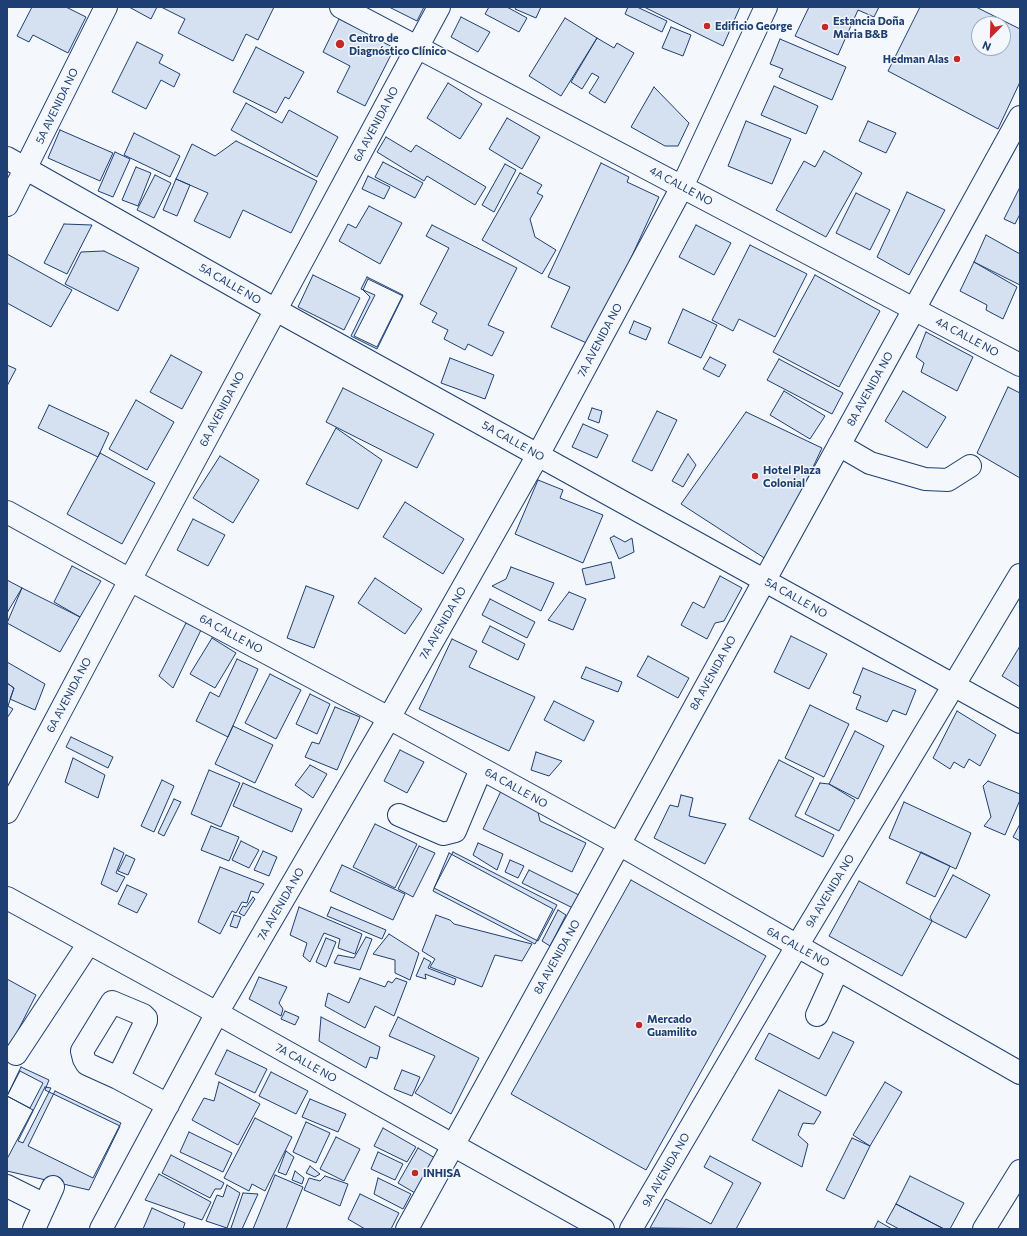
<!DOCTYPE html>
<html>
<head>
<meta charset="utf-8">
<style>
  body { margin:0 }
  #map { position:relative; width:1027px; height:1236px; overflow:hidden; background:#f4f7fb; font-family:Commissioner,sans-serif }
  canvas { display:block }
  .frame { position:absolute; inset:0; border:8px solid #1d3f73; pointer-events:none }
  .north { position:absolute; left:971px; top:16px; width:40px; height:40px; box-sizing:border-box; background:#f4f7fb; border:1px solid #9eadc5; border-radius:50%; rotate:203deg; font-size:11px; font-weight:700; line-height:16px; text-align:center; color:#1d3f73 }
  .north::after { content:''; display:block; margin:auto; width:14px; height:18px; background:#c62828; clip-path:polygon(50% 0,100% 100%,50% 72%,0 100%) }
</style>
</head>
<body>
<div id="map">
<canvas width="1027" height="1236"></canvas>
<div class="frame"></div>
<div class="north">N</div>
</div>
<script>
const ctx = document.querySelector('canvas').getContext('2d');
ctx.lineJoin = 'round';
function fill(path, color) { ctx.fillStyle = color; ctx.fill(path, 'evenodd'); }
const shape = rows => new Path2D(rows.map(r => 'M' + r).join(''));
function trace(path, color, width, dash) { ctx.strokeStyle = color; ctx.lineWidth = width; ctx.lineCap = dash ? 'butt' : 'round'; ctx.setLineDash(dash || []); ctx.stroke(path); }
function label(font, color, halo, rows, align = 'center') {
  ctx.font = font + ' Commissioner,sans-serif'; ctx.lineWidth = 3; ctx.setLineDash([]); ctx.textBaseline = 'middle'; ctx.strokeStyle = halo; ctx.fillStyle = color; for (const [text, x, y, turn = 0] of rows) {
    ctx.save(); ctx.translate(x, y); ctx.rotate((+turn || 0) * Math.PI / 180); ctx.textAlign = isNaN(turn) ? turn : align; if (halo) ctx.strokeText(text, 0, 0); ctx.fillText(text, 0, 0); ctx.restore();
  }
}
const building = shape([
  [32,7,66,7,86,17,68,53,33,35,29,42,17,36,32,7],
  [129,7,157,7,151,19,129,7],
  [161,7,274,7,258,40,246,34,233,61,178,33,185,19,161,7],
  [389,7,424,7,417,21,389,7],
  [489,7,507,7,527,18,519,32,485,14,489,7],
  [516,7,541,7,536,18,515,9,516,7],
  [628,7,637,7,667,21,662,32,625,14,628,7],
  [644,7,740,7,723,46,644,7],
  [809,7,879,7,874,17,858,10,838,55,795,36,809,7],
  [920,7,976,7,1020,29,1020,82,998,129,888,71,920,7],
  [979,24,1003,24,1003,48,979,48,979,24],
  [461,17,490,32,478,52,451,37,461,17],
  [565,18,597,38,561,96,529,76,565,18],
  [339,19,395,47,365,106,337,92,350,66,323,52,339,19],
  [671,27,691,35,683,56,662,48,671,27],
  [597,38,614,48,617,43,634,53,605,103,589,93,599,77,592,73,582,89,571,82,597,38],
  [780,39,846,67,832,100,779,77,783,69,770,64,780,39],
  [137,42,163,55,159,63,180,74,174,87,161,80,146,109,112,92,137,42],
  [256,47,304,72,289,99,285,97,276,113,233,92,256,47],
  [448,83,482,104,460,139,427,118,448,83],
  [774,86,818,106,806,134,761,115,774,86],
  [654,87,689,123,678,146,665,146,631,127,654,87],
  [246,103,282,123,289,110,338,137,317,177,231,130,246,103],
  [507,118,540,137,522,169,489,149,507,118],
  [746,121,791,139,772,184,728,166,746,121],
  [868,121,896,133,886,153,859,141,868,121],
  [60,130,113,153,100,181,48,158,60,130],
  [134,133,180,156,170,177,124,155,134,133],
  [386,137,411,152,416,145,486,187,475,205,427,176,424,181,377,152,386,137],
  [236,141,317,181,291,233,243,210,230,238,194,221,208,193,176,179,192,144,215,156,236,141],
  [824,151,862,173,826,237,776,210,804,161,815,167,824,151],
  [115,152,130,159,113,197,98,191,115,152],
  [383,162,423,183,415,198,375,177,383,162],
  [601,163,629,177,627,182,659,197,591,345,551,327,570,287,548,277,601,163],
  [505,164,516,170,494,212,482,205,505,164],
  [136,167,151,173,138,206,122,200,136,167],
  [520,173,542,185,537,193,543,196,530,219,535,237,556,250,542,274,482,240,520,173],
  [155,175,171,183,154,218,137,210,155,175],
  [368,176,390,187,384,199,362,189,368,176],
  [176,179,190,185,177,216,163,210,176,179],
  [1020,187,1020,214,1015,224,1004,219,1020,187],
  [907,192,945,210,909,275,877,257,907,192],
  [856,193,890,210,870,250,836,233,856,193],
  [369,206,402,223,380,264,339,241,348,224,356,228,369,206],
  [64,224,92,225,67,274,44,263,64,224],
  [432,225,517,268,488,325,504,332,492,356,468,344,465,350,444,339,448,330,432,322,437,313,420,304,449,248,426,236,432,225],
  [696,225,731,243,714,275,679,257,696,225],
  [986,235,1020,254,1020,285,974,262,986,235],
  [750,245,807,274,775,337,739,319,733,331,712,320,750,245],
  [104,251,139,268,118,311,65,284,81,252,104,251],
  [7,254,72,290,51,327,7,303,7,254],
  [974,262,1017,287,1003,319,986,310,987,305,960,291,974,262],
  [313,275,360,298,344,330,298,307,313,275],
  [815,275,880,311,839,387,773,352,815,275],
  [367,277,403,295,377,347,354,336,375,295,361,289,367,277],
  [368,279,403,296,377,349,351,336,370,297,363,290,368,279],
  [683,309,717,325,701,358,668,343,683,309],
  [634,321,651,328,646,340,629,333,634,321],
  [926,332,973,357,957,391,921,372,924,363,916,357,926,332],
  [171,355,202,372,182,409,150,392,171,355],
  [710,357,726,365,719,377,703,369,710,357],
  [450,358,494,375,485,399,441,383,450,358],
  [779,359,843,393,832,414,767,380,779,359],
  [7,365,16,369,7,386,7,365],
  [1008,387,1020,393,1020,478,977,453,1008,387],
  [343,388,434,434,417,468,326,422,343,388],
  [784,391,825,416,810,439,770,415,784,391],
  [903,391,946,417,927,448,885,421,903,391],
  [136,400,174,422,147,470,109,449,136,400],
  [49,405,109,433,98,457,38,428,49,405],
  [592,408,602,411,599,423,588,419,592,408],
  [657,411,677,420,652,471,632,461,657,411],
  [746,412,822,448,769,561,681,504,746,412],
  [583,424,608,435,597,458,572,447,583,424],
  [336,428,382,460,358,509,306,484,336,428],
  [100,453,155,483,122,544,67,514,100,453],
  [688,454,696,465,683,487,672,481,688,454],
  [220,456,259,480,233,523,193,498,220,456],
  [538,480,563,490,560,498,603,515,583,563,515,534,538,480],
  [405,502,464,539,443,574,383,537,405,502],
  [193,519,225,535,208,566,177,550,193,519],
  [614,536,625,542,632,538,634,552,619,559,610,538,614,536],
  [611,562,615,578,586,585,582,569,611,562],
  [72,566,101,581,80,617,54,602,72,566],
  [511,567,554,583,541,611,492,586,506,579,511,567],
  [720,576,742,588,724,621,715,623,707,639,681,625,693,602,704,608,720,576],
  [375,578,422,609,405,634,358,603,375,578],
  [7,580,22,588,7,613,7,580],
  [306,586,334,596,314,648,287,638,306,586],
  [22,588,80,617,60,652,7,623,22,588],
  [569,592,586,599,573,630,548,620,569,592],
  [490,599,535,622,527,638,482,615,490,599],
  [186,623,201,630,173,688,159,676,186,623],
  [490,626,525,644,518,660,482,642,490,626],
  [791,636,827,654,809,689,774,672,791,636],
  [212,638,236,653,215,688,190,674,212,638],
  [452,639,477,651,469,667,535,697,509,751,419,709,452,639],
  [1020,646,1020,687,1002,676,1020,646],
  [648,656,689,678,678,698,637,676,648,656],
  [237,659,258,669,228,737,196,721,210,692,219,697,237,659],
  [7,662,45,684,35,710,10,699,14,688,7,683,7,662],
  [586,667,622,682,618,692,581,678,586,667],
  [863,668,916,690,906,715,893,710,887,722,856,709,861,696,853,693,863,668],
  [270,674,301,690,276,739,245,723,270,674],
  [7,683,14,688,8,706,13,709,7,718,7,683],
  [310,694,330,704,317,734,296,724,310,694],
  [554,701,594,721,584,741,544,720,554,701],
  [810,705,849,724,824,777,785,758,810,705],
  [335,707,360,717,337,770,305,757,312,742,319,744,335,707],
  [957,711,996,735,980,766,969,759,964,768,954,762,950,769,933,758,957,711],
  [233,726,273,745,255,783,215,764,233,726],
  [855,731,884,746,858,799,829,784,855,731],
  [71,737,113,757,108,768,66,747,71,737],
  [400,750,424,762,407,793,384,781,400,750],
  [536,752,562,761,549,776,531,770,536,752],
  [73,758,105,775,98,798,65,782,73,758],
  [779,760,814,778,795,816,834,835,823,857,749,819,779,760],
  [310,765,327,774,313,798,295,785,310,765],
  [209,770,240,783,221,827,191,814,209,770],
  [162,780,174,786,154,832,141,826,162,780],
  [988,781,1020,794,1020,800,1005,835,984,826,991,817,983,786,988,781],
  [243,783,302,809,292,832,233,806,243,783],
  [820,783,829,784,855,800,839,831,805,814,820,783],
  [501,791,537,808,540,821,586,843,572,872,483,829,501,791],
  [681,795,693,798,689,816,726,824,705,864,654,838,670,805,678,807,681,795],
  [174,799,181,802,164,836,158,833,174,799],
  [904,802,971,833,956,869,889,838,904,802],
  [375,824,417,844,395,888,353,867,375,824],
  [1020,824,1020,841,1013,837,1020,824],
  [211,826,239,837,229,861,201,850,211,826],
  [241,841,259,850,249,868,232,860,241,841],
  [478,843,503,854,497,870,473,855,478,843],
  [419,846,435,853,413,897,398,889,419,846],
  [114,848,124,853,116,873,125,877,117,892,101,884,114,848],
  [263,851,277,857,269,876,254,870,263,851],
  [453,852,557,905,538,941,434,888,453,852],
  [921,852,950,866,935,897,906,883,921,852],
  [449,853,553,909,535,944,433,891,449,853],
  [126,855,135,859,128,875,118,871,126,855],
  [510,860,524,866,518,878,505,872,510,860],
  [342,865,405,894,393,920,330,891,342,865],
  [220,867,264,884,258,893,251,891,247,903,242,902,236,913,232,911,220,934,198,922,220,867],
  [529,870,581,896,575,909,522,883,529,870],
  [953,875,990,895,966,938,932,921,930,917,953,875],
  [631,880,766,956,646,1170,511,1094,631,880],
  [859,881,932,921,902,976,829,936,859,881],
  [127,885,147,894,137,913,118,904,127,885],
  [253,897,255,899,244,916,239,913,243,906,246,907,253,897],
  [299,907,362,934,355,954,338,948,340,939,324,933,310,962,303,956,307,943,290,935,299,907],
  [331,907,386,930,382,939,327,916,331,907],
  [558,910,566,915,550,946,542,941,558,910],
  [234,915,241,917,237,928,230,926,234,915],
  [436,915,450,920,454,924,532,944,522,961,495,955,482,987,430,967,435,959,422,951,436,915],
  [389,934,419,953,410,980,395,973,395,960,373,954,389,934],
  [366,937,372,939,360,970,334,963,338,955,354,958,366,937],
  [326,938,336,942,326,967,316,962,326,938],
  [424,958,431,962,428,968,456,979,454,985,425,974,426,979,416,976,424,958],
  [259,977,287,987,279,1003,283,1009,281,1016,249,999,259,977],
  [360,978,385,987,388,981,392,983,396,978,407,982,394,1016,375,1006,365,1028,325,1006,328,993,349,1003,360,978],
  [7,979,36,995,10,1046,7,1044,7,979],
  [285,1011,299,1017,295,1025,281,1019,285,1011],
  [321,1017,380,1047,377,1059,370,1057,366,1068,319,1041,321,1017],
  [398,1017,479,1058,451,1114,415,1093,422,1082,435,1056,389,1036,398,1017],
  [833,1032,854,1042,826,1096,755,1059,769,1033,819,1059,833,1032],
  [227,1050,267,1069,255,1093,215,1074,227,1050],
  [21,1067,49,1080,45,1090,120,1126,89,1190,7,1171,7,1159,33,1110,7,1096,21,1067],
  [402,1070,420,1077,412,1096,394,1089,402,1070],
  [20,1071,43,1083,30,1108,7,1096,20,1071],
  [271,1072,308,1091,296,1114,259,1096,271,1072],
  [219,1082,260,1104,238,1145,192,1120,204,1098,214,1101,219,1082],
  [885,1082,902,1092,870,1146,853,1135,885,1082],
  [45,1087,51,1088,23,1143,18,1141,45,1087],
  [779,1090,821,1112,814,1124,803,1123,798,1135,808,1144,802,1167,752,1140,779,1090],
  [55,1091,121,1123,93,1178,28,1146,55,1091],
  [310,1099,346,1114,338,1132,302,1117,310,1099],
  [255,1118,292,1137,265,1191,252,1184,249,1191,224,1178,255,1118],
  [306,1122,330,1133,316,1163,293,1152,306,1122],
  [383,1128,416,1147,407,1162,374,1146,383,1128],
  [189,1132,232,1153,223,1172,180,1152,189,1132],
  [336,1137,360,1149,344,1181,320,1169,336,1137],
  [852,1138,870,1146,844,1199,826,1190,852,1138],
  [418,1148,435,1158,415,1193,398,1183,418,1148],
  [286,1151,294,1157,286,1175,278,1172,286,1151],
  [378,1152,403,1164,395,1180,371,1169,378,1152],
  [171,1155,224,1183,221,1189,215,1189,210,1198,162,1173,171,1155],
  [710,1156,761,1183,736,1229,650,1228,666,1199,711,1224,733,1183,704,1167,710,1156],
  [310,1166,320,1174,315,1177,306,1173,310,1166],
  [295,1171,304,1178,302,1184,292,1180,295,1171],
  [159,1174,211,1202,202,1220,145,1200,159,1174],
  [275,1175,303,1187,286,1229,253,1229,275,1175],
  [325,1176,348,1184,340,1206,304,1190,309,1178,320,1181,325,1176],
  [910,1176,964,1203,950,1229,944,1229,896,1204,910,1176],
  [378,1178,411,1194,403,1209,374,1194,378,1178],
  [227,1185,240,1193,227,1228,206,1221,217,1195,223,1197,227,1185],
  [243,1193,258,1194,242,1229,232,1229,231,1228,243,1193],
  [360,1194,399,1213,391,1229,365,1229,348,1219,360,1194],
  [896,1204,944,1229,899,1229,886,1222,896,1204],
  [152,1208,185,1223,183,1229,143,1229,152,1208],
  [878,1221,892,1229,874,1229,878,1221]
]);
const minor = shape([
  [341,7,1020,365],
  [7,158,276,310,1020,722],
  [7,205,106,7],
  [839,445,870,463,925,479,948,480,970,466],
  [7,512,130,580,389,718,619,844,1020,1073],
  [7,812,130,580,439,7],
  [399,815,443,834,455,831,481,769],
  [7,898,217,1013,603,1229],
  [817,1015,838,969],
  [16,1054,89,943],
  [118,1078,146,1021,146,1018,143,1015,112,1002,82,1051,84,1059,87,1064,118,1078,168,1105],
  [7,1186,45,1205],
  [34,1229,53,1187],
  [101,1229,217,1013,389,718,538,455,682,187,766,7],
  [407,1229,1020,117],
  [631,1229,797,946,1020,575],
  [984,1229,1020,1171]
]);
const markers = [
  [707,26,4,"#c62828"],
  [825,27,4,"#c62828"],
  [340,44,5,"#c62828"],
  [957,59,4,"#c62828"],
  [755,476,4,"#c62828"],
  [639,1025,4,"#c62828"],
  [415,1173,4,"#c62828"]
];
const poiNames = [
  ["Estancia Doña",833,21],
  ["Maria B&B",833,34],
  ["Edificio George",715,26],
  ["Centro de",349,38],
  ["Diagnóstico Clínico",349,51],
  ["Hedman Alas",949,59,"right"],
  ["Hotel Plaza",763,470],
  ["Colonial",763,483],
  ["Mercado",647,1019],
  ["Guamilito",647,1032],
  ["INHISA",423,1173]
];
const streetNames = [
  ["5A AVENIDA NO",57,106,-64],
  ["6A AVENIDA NO",376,124,-62],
  ["4A CALLE NO",681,186,28],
  ["5A CALLE NO",230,284,30],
  ["4A CALLE NO",967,337,28],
  ["7A AVENIDA NO",600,340,-62],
  ["8A AVENIDA NO",870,389,-61],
  ["6A AVENIDA NO",222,409,-62],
  ["5A CALLE NO",513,441,29],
  ["5A CALLE NO",796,598,29],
  ["7A AVENIDA NO",443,623,-60],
  ["6A CALLE NO",231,634,28],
  ["8A AVENIDA NO",713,673,-61],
  ["6A AVENIDA NO",69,695,-62],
  ["6A CALLE NO",516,788,29],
  ["9A AVENIDA NO",830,891,-59],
  ["7A AVENIDA NO",281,904,-60],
  ["6A CALLE NO",798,947,29],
  ["8A AVENIDA NO",557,957,-61],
  ["7A CALLE NO",306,1063,29],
  ["9A AVENIDA NO",666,1170,-60]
];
fill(building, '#d5e0f0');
trace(building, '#1d3f73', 1);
trace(minor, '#1d3f73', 24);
trace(minor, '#f4f7fb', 22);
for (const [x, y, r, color] of markers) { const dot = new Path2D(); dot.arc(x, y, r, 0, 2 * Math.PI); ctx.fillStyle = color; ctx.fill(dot); trace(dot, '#f4f7fb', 1.5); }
label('bold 11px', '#1d3f73', '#f4f7fb', poiNames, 'left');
label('11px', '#1d3f73', '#f4f7fb', streetNames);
</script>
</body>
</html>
